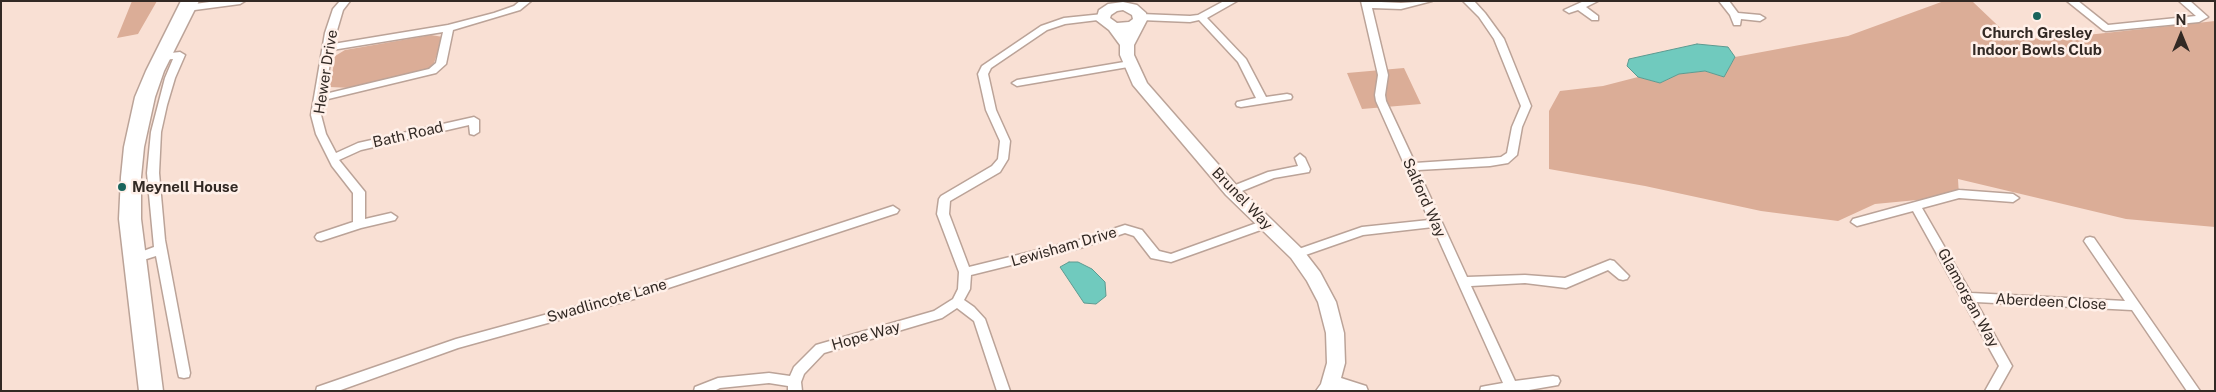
<!DOCTYPE html>
<html>
<head>
<meta charset="utf-8">
<style>
  body { margin:0 }
  #map { position:relative; width:2216px; height:392px; overflow:hidden; background:#f9e0d4; font-family:"Public Sans",sans-serif }
  canvas { display:block }
  .frame { position:absolute; inset:0; border:2px solid #322924; pointer-events:none }
  .north { position:absolute; left:2156px; top:10px; width:50px; height:50px; -webkit-text-stroke:4px #fff0e9; paint-order:stroke; rotate:0deg; font-size:14px; font-weight:700; line-height:20px; text-align:center; color:#322924 }
  .north::after { content:''; display:block; margin:auto; width:18px; height:22px; background:#322924; clip-path:polygon(50% 0,100% 100%,50% 72%,0 100%) }
</style>
</head>
<body>
<div id="map">
<canvas width="2216" height="392"></canvas>
<div class="frame"></div>
<div class="north">N</div>
</div>
<script>
const ctx = document.querySelector('canvas').getContext('2d');
ctx.lineJoin = 'round';
function fill(path, color) { ctx.fillStyle = color; ctx.fill(path, 'evenodd'); }
const shape = rows => new Path2D(rows.map(r => 'M' + r).join(''));
function trace(path, color, width, dash) { ctx.strokeStyle = color; ctx.lineWidth = width; ctx.lineCap = dash ? 'butt' : 'round'; ctx.setLineDash(dash || []); ctx.stroke(path); }
function label(font, color, halo, rows, align = 'center') {
  ctx.font = font + ' "Public Sans",sans-serif'; ctx.lineWidth = 5; ctx.setLineDash([]); ctx.textBaseline = 'middle'; ctx.strokeStyle = halo; ctx.fillStyle = color; for (const [text, x, y, turn = 0] of rows) {
    ctx.save(); ctx.translate(x, y); ctx.rotate((+turn || 0) * Math.PI / 180); ctx.textAlign = isNaN(turn) ? turn : align; if (halo) ctx.strokeText(text, 0, 0); ctx.fillText(text, 0, 0); ctx.restore();
  }
}
const green = shape([
  [132,1,157,1,138,34,117,38],
  [1944,1,1972,1,2013,40,2087,35,2215,21,2215,227,2126,219,1958,179,1959,196,1875,204,1838,221,1761,211,1645,186,1549,169,1549,111,1560,91,1603,86,1638,77,1660,83,1679,74,1705,71,1724,77,1735,57,1848,36],
  [431,35,443,37,434,63,427,70,350,88,330,87,335,56,345,50],
  [1404,68,1421,104,1362,109,1347,73]
]);
const water = shape([
  [1697,44,1728,47,1735,57,1724,77,1705,71,1679,74,1660,83,1638,77,1627,66,1629,59,1697,44],
  [1069,262,1078,262,1092,269,1105,282,1106,296,1096,304,1084,303,1060,267,1069,262]
]);
const street = shape([
  [217,1,245,1,240,4,187,11,182,8,187,5,217,1],
  [340,1,350,1,343,10,333,44,448,25,494,13,514,6,520,1,531,1,520,10,453,30,446,64,436,73,324,100,321,115,326,134,336,153,358,143,474,117,479,120,479,132,474,135,470,134,469,125,361,150,339,160,365,192,365,219,391,213,397,217,395,220,361,228,321,241,317,240,315,237,317,234,353,222,353,193,332,166,316,134,311,115,325,33,333,9,340,1],
  [443,32,436,63,429,69,325,94,332,50,443,32],
  [1224,1,1237,1,1207,18,1246,59,1266,97,1287,94,1291,95,1292,97,1291,99,1241,107,1237,106,1236,104,1237,102,1256,98,1238,62,1199,20,1190,22,1141,20,1136,17,1141,14,1190,16,1198,15,1224,1],
  [1361,1,1401,3,1432,1,1401,9,1372,8,1388,75,1385,95,1386,101,1415,163,1490,158,1501,157,1507,153,1512,127,1521,106,1494,39,1479,17,1463,1,1474,1,1485,13,1504,39,1531,106,1522,127,1517,155,1508,163,1490,166,1418,170,1467,277,1525,275,1565,278,1610,260,1614,261,1629,276,1627,279,1623,280,1619,279,1608,270,1566,288,1525,283,1471,286,1515,381,1553,376,1558,377,1560,381,1558,385,1523,391,1480,391,1481,387,1486,386,1503,383,1433,227,1363,235,1297,258,1293,257,1291,254,1293,251,1362,227,1429,220,1376,101,1375,95,1378,75,1361,1],
  [1584,1,1598,1,1586,7,1598,16,1598,20,1592,20,1578,10,1569,13,1564,10,1584,1],
  [1719,1,1729,1,1738,13,1760,15,1765,18,1760,21,1741,19,1740,25,1734,25,1730,15,1719,1],
  [2067,1,2078,1,2108,25,2196,16,2179,1,2190,1,2208,17,2199,22,2106,31,2103,30,2067,1],
  [1103,14,1108,17,1106,19,1065,24,1047,30,991,68,988,74,996,110,1010,141,1008,159,1000,172,950,201,949,214,969,267,1079,240,1125,225,1142,230,1159,251,1171,254,1265,220,1271,224,1269,227,1171,262,1151,258,1134,236,1125,233,1080,248,971,275,970,289,964,300,974,307,985,319,1010,391,997,391,974,321,957,308,942,318,824,353,804,374,801,382,802,391,788,391,788,386,769,383,720,388,714,391,694,391,695,387,718,378,769,373,790,376,794,367,816,345,934,311,953,299,958,289,959,272,937,214,939,199,941,196,992,166,998,159,1000,141,986,110,978,74,982,66,1041,26,1064,18,1103,14],
  [180,52,185,55,175,78,167,105,161,132,159,173,165,240,190,373,189,377,184,378,179,377,178,373,156,256,134,263,130,262,128,259,130,256,154,247,147,173,151,132,165,78,173,59,162,60,157,57,162,54,180,52],
  [1130,61,1134,62,1135,64,1134,66,1017,86,1012,83,1017,80,1130,61],
  [1300,154,1305,158,1310,169,1309,172,1274,178,1232,195,1226,191,1228,188,1268,172,1298,166,1295,158,1300,154],
  [1959,190,2013,194,2019,198,2013,202,1959,198,1922,208,1971,293,2125,301,2084,241,2086,238,2090,237,2094,238,2200,391,2187,391,2132,310,1976,302,2012,366,1998,391,1985,391,1999,366,1913,211,1857,226,1851,222,1853,219,1959,190],
  [893,206,899,210,897,213,641,297,458,348,338,391,316,391,317,387,456,339,636,290,893,206]
]);
const secondary = shape([
  [1123,2,1137,5,1146,13,1147,20,1134,45,1134,55,1147,83,1238,187,1303,250,1320,272,1336,302,1344,333,1345,363,1341,378,1366,386,1368,391,1316,391,1321,384,1327,363,1326,333,1318,302,1307,281,1291,258,1226,195,1133,85,1120,55,1120,45,1109,30,1096,20,1099,10,1108,4,1123,2],
  [1123,10,1132,15,1133,19,1129,22,1117,23,1110,18,1111,15,1117,11,1123,10]
]);
const highway = shape([
  [181,1,199,1,164,71,155,97,144,147,141,177,141,219,163,391,139,391,119,219,121,177,124,147,135,97,146,71,181,1]
]);
const markers = [
  [2037,16,5,"#1a655d"],
  [122,187,5,"#1a655d"]
];
const poiNames = [
  ["Church Gresley",2037,33],
  ["Indoor Bowls Club",2037,50],
  ["Meynell House",132,187,"left"]
];
const streetNames = [
  ["Hewer Drive",326,72,-81],
  ["Bath Road",408,135,-13],
  ["Salford Way",1424,198,66],
  ["Brunel Way",1242,199,46],
  ["Lewisham Drive",1064,247,-16],
  ["Glamorgan Way",1968,298,61],
  ["Swadlincote Lane",607,301,-16],
  ["Aberdeen Close",2051,302,3],
  ["Hope Way",866,336,-16]
];
fill(green, '#dbad97');
fill(water, '#70cabe');
trace(water, '#5d9a90', 1);
trace(street, '#bba398', 3);
trace(secondary, '#bba398', 3);
trace(highway, '#bba398', 3);
fill(street, '#fff');
fill(secondary, '#fff');
fill(highway, '#fff');
for (const [x, y, r, color] of markers) { const dot = new Path2D(); dot.arc(x, y, r, 0, 2 * Math.PI); ctx.fillStyle = color; ctx.fill(dot); trace(dot, '#fff0e9', 2); }
label('bold 15px', '#322924', '#fff0e9', poiNames);
label('15px', '#322924', '#fff0e9', streetNames);
</script>
</body>
</html>
